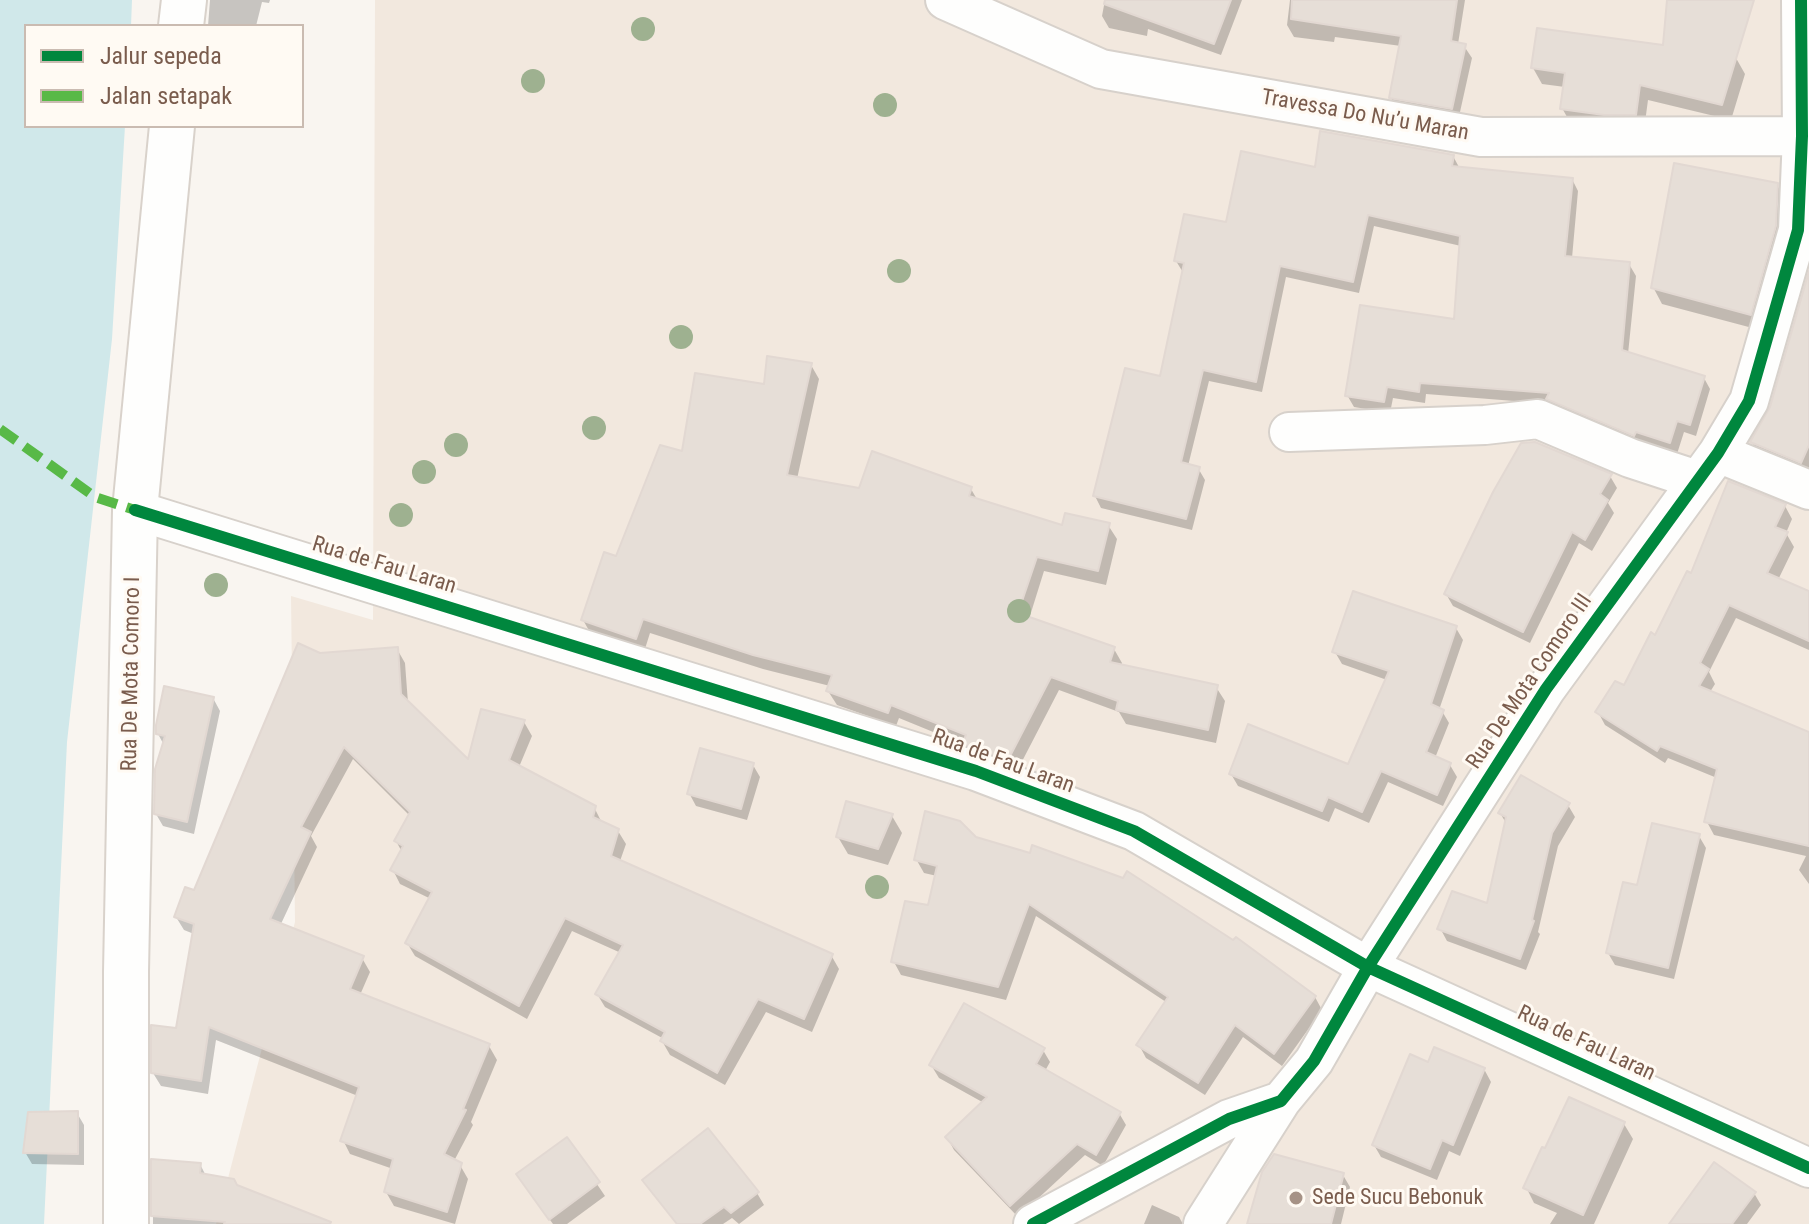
<!DOCTYPE html>
<meta charset="utf-8">
<style>
body{margin:0}
#map{position:relative;width:1809px;height:1224px;overflow:hidden;background:#f9f5f0;font-family:"Roboto Condensed",sans-serif}
canvas{display:block}
.legend{position:absolute;left:24px;top:24px;width:280px;height:104px;box-sizing:border-box;background:#fffaf3;border:2px solid #cabbb1;margin:0;padding:10px 14px;list-style:none;font-size:24px;color:#7a5c4d}
.legend li{display:flex;align-items:center;gap:16px;height:40px}
.legend b{width:40px;border:2px solid #cabbb1}
</style>
<div id="map">
<canvas width="1809" height="1224"></canvas>
<ul class="legend">
<li><b style="height:10px;background:#00873e"></b>Jalur sepeda</li>
<li><b style="height:10px;background:#58b947"></b>Jalan setapak</li>
</ul>
</div>
<script>
const context = document.querySelector('canvas').getContext('2d');
context.lineJoin = 'round';
function paint(path, color) { context.fillStyle = color; context.fill(path, 'evenodd'); }
function strokePath(path, color, width, dash) { context.strokeStyle = color; context.lineWidth = width; context.lineCap = dash ? 'butt' : 'round'; context.setLineDash(dash || []); context.stroke(path); }
function write(font, color, halo, rows, align = 'center') {
  context.font = font + ' "Roboto Condensed",sans-serif'; context.lineWidth = 6; context.setLineDash([]); context.textBaseline = 'middle'; context.strokeStyle = halo; context.fillStyle = color; for (const [text, x, y, turn = 0] of rows) {
    context.save(); context.translate(x, y); context.rotate((+turn || 0) * Math.PI / 180); context.textAlign = isNaN(turn) ? turn : align; if (halo) context.strokeText(text, 0, 0); context.fillText(text, 0, 0); context.restore();
  }
}
paint(new Path2D(`
 M375,0H1809V1224H216L295,922L291,596L373,620Z`), '#f2e8de');
paint(new Path2D(`
 M0,0H132L131,26H26V126H125L112,339L67,742L44,1224H0Z`), '#d0e8ea');
paint(new Path2D(`
 M210,0H270L269,3L262,2L256,26H208Z
 M1105,0H1242L1221,55L1148,29L1147,36L1109,28L1102,16Z
 M1290,0H1465L1458,44L1464,46L1472,58L1458,121L1398,110L1391,98L1401,46L1335,37L1334,42L1294,37L1287,25Z
 M1736,58L1745,74L1731,120L1648,100L1644,130L1571,124L1562,108L1565,87L1542,84L1533,68Z
 M1453,156L1460,169L1572,179L1578,191L1572,258L1629,264L1636,276L1628,354L1704,378L1710,389L1696,436L1684,432L1677,454L1642,443L1552,404L1426,394L1425,403L1393,398L1390,413L1354,407L1347,395L1456,321L1461,246L1374,226L1359,293L1286,277L1262,392L1209,381L1188,466L1198,468L1205,480L1192,530L1101,508L1095,496L1161,378L1184,274L1176,261L1227,225L1317,169Z
 M1777,185L1786,201L1760,330L1662,304L1653,287Z
 M1809,279V471L1759,454L1752,442L1772,408Z
 M811,365L819,379L797,479L860,490L971,489L978,501L1063,528L1108,525L1117,539L1106,585L1044,571L1029,619L1114,649L1122,663L1121,667L1216,687L1225,701L1216,743L1126,724L1119,712L1059,690L1016,773L972,758L965,745L899,718L896,726L837,705L828,691L830,686L763,669L650,633L644,652L591,634L583,620L617,559L684,453L766,387Z
 M1610,476L1617,488L1608,503L1614,513L1592,551L1579,543L1530,643L1453,606L1446,594Z
 M1785,506L1792,519L1786,533L1794,547L1778,580L1809,594V650L1736,618L1709,672L1715,684L1710,692L1809,734V884L1799,870L1806,856L1714,835L1707,822L1717,778L1668,758L1665,763L1605,725L1598,712L1625,688L1692,575Z
 M1456,628L1463,640L1439,710L1442,711L1449,723L1435,758L1450,765L1457,777L1443,806L1388,782L1369,823L1335,808L1329,822L1238,786L1231,774L1349,767L1387,680L1342,664L1335,652Z
 M397,649L405,663L408,703L469,763L524,722L532,736L519,767L594,807L602,823L618,831L626,844L620,861L831,955L839,969L812,1032L766,1012L725,1085L670,1055L662,1041L664,1039L605,1007L597,994L621,953L572,931L527,1019L415,956L407,943L431,899L400,884L393,870L402,852L396,841L410,816L353,759L311,836L317,847L280,926L362,958L370,972L360,995L489,1046L497,1060L471,1122L473,1125L454,1161L460,1165L468,1179L455,1224L394,1206L386,1192L393,1169L350,1154L343,1140L358,1096L216,1040L208,1094L161,1086L153,1073L178,1031L194,934L184,930L176,917L195,892L319,655Z
 M213,698L220,711L194,834L163,826L156,814L164,745L158,734Z
 M753,765L760,777L747,820L696,806L689,793Z
 M1568,805L1575,817L1558,846L1538,932L1540,934L1526,970L1447,941L1440,928L1489,906L1506,823L1500,813Z
 M892,816L902,833L888,865L848,854L838,837Z
 M1699,836L1706,848L1674,979L1615,965L1608,953Z
 M975,839L1315,997L1322,1010L1282,1066L1243,1037L1205,1095L1146,1058L1139,1045L1166,1002L1036,916L1006,1000L901,975L894,962L930,907L937,876L924,873L916,859Z
 M1043,1050L1050,1062L1045,1071L1119,1113L1126,1125L1103,1166L1085,1155L1018,1217L954,1150L947,1137L984,1103L939,1078L931,1065Z
 M1430,1064L1484,1069L1491,1082L1460,1156L1449,1151L1437,1180L1381,1157L1374,1145Z
 M77,1113L84,1125V1165L32,1164L25,1152Z
 M1624,1124L1633,1139L1594,1224H1550L1557,1213L1534,1203L1526,1187Z
 M567,1140L605,1196L567,1224H553L526,1187Z
 M153,1161L200,1164L206,1176L237,1187L297,1224H153Z
 M1343,1175L1350,1187L1341,1224H1250Z
 M652,1192L757,1193L764,1205L739,1224L732,1218L723,1224H677Z
 M1754,1193L1761,1205L1747,1224H1671Z
 M1152,1205L1179,1217L1183,1224H1144Z`), '#0003');
const building = new Path2D(`
 M1105,0H1231L1214,44L1104,4Z
 M1292,0H1457L1451,41L1466,44L1452,109L1389,98L1401,36L1291,19Z
 M1667,0H1754L1722,105L1640,85L1636,115H1604L1560,109L1565,73L1531,68L1537,28L1663,45Z
 M1320,131L1454,155L1452,166L1573,178L1565,256L1630,262L1622,350L1705,376L1690,425L1677,421L1670,443L1636,432L1634,436L1546,399L1549,393L1420,383L1419,392L1387,387L1384,402L1345,396L1360,305L1454,319L1460,236L1368,215L1353,282L1280,266L1256,382L1203,370L1181,462L1200,467L1186,519L1093,496L1125,368L1160,376L1184,263L1174,261L1184,214L1226,222L1241,151L1315,167Z
 M1674,163L1778,183L1776,226L1751,315L1651,288Z
 M1809,271V445L1801,463L1750,442L1770,407Z
 M767,356L812,363L787,475L859,488L872,451L972,487L969,496L1062,525L1065,513L1110,523L1098,571L1037,557L1018,613L1115,647L1110,662L1218,685L1208,730L1116,710L1118,701L1051,677L1008,760L962,744L966,735L891,705L888,713L826,691L832,675L753,655L643,619L636,639L581,620L604,552L616,556L660,445L682,451L695,373L764,384Z
 M1535,442L1612,474L1600,494L1608,500L1585,540L1572,532L1523,632L1444,594L1493,492L1521,443Z
 M1728,481L1786,504L1775,527L1788,532L1767,573L1809,591V641L1729,605L1700,663L1709,669L1699,686L1809,732V846L1704,822L1717,769L1660,746L1657,751L1595,712L1615,681L1624,685L1651,632L1655,635L1687,571L1691,573Z
 M1353,591L1457,626L1431,704L1444,710L1426,752L1451,763L1437,795L1381,771L1362,812L1328,797L1322,811L1229,774L1248,724L1348,764L1389,671L1332,652Z
 M298,643L320,653L398,647L401,694L468,759L481,709L525,720L509,760L596,806L593,817L619,829L611,856L833,954L804,1019L758,999L717,1073L660,1041L665,1032L595,994L623,945L565,918L519,1006L405,943L432,892L390,870L403,846L394,841L410,812L344,747L301,827L311,832L270,919L364,956L350,989L490,1044L463,1109L466,1110L444,1154L462,1163L447,1212L384,1192L393,1159L340,1141L359,1087L209,1027L201,1081L151,1073V1025L176,1028L194,924L174,917L185,887L194,890Z
 M164,686L214,697L187,822L154,814L155,769L165,736L156,734V725Z
 M700,748L754,763L741,809L687,794Z
 M1521,775L1570,803L1552,833L1532,920L1534,921L1520,959L1437,929L1452,891L1487,903L1506,817L1498,813Z
 M846,801L893,814L878,849L836,837Z
 M925,811L960,821L976,837L1030,853L1032,845L1123,878L1127,871L1233,940L1236,937L1316,996L1274,1054L1235,1025L1198,1083L1136,1045L1168,997L1029,904L998,987L891,962L905,901L928,905L937,866L914,860Z
 M1652,823L1700,834L1668,968L1606,953L1623,882L1637,885Z
 M964,1003L1045,1048L1036,1064L1121,1112L1096,1155L1077,1144L1010,1206L945,1137L987,1097L929,1065Z
 M1434,1047L1485,1068L1453,1145L1442,1140L1430,1169L1372,1145L1410,1054L1428,1062Z
 M1569,1097L1625,1122L1583,1215L1523,1188L1542,1147L1545,1148Z
 M78,1111V1154L23,1153L28,1112Z
 M708,1128L759,1192L731,1213L724,1207L700,1224H677L642,1180Z
 M567,1137L600,1182L549,1220L516,1174Z
 M1274,1154L1344,1173L1331,1224H1247L1262,1172Z
 M151,1159L201,1163L200,1173L234,1179L237,1185L331,1222L330,1224H224L225,1222L151,1216Z
 M1714,1162L1756,1192L1732,1224H1669Z`);
paint(building, '#e6ded7');
strokePath(building, '#e2d8d2', 2);
const street = new Path2D(`
 M945,0L1101,69L1481,137L1802,136
 M1289,432L1485,425L1538,419L1630,458L1697,480
 M1718,453L1809,490
 M135,510L976,771L1134,831L1368,967L1809,1168
 M1033,1224L1229,1119L1281,1101L1314,1061L1368,967L1546,689L1718,453L1749,401L1798,230L1802,136L1801,0
 M1203,1224L1281,1101`);
const secondary = new Path2D(`
 M181,26L184,0
 M126,1224V972L135,510L172,126`);
strokePath(street, '#d7d1cb', 42);
strokePath(secondary, '#d9d2cb', 48);
strokePath(street, '#fefefd', 38);
strokePath(secondary, '#fefefd', 44);
strokePath(new Path2D(`
 M0,429L95,497L135,510`), '#58b947', 10, [20, 10]);
strokePath(new Path2D(`
 M135,510L976,771L1134,831L1368,967L1809,1168
 M1033,1224L1229,1119L1281,1101L1314,1061L1368,967L1546,689L1718,453L1749,401L1798,230L1802,136L1801,0`), '#00873e', 12);
context.fillStyle = '#9eb190';
for (const [x, y] of [
 [643,29],
 [533,81],
 [885,105],
 [899,271],
 [681,337],
 [594,428],
 [456,445],
 [424,472],
 [401,515],
 [216,585],
 [1019,611],
 [877,887]
]) { context.beginPath(); context.arc(x, y, 12, 0, 2 * Math.PI); context.fill(); }
for (const [x, y, r, color] of [
 [1296,1198,8,"#a69286"]
]) { const dot = new Path2D(); dot.arc(x, y, r, 0, 2 * Math.PI); context.fillStyle = color; context.fill(dot); strokePath(dot, '#fffaf3', 3); }
write('22px', '#7a5c4d', '#fffaf3', [
 ["Travessa Do Nu’u Maran",1365,116,10],
 ["Rua de Fau Laran",384,566,17],
 ["Rua De Mota Comoro I",132,674,-89],
 ["Rua De Mota Comoro III",1530,682,-56],
 ["Rua de Fau Laran",1003,762,20],
 ["Rua de Fau Laran",1586,1044,25]
]);
write('22px', '#7a5c4d', '#fffaf3', [
 ["Sede Sucu Bebonuk",1312,1198]
], 'left');
</script>
